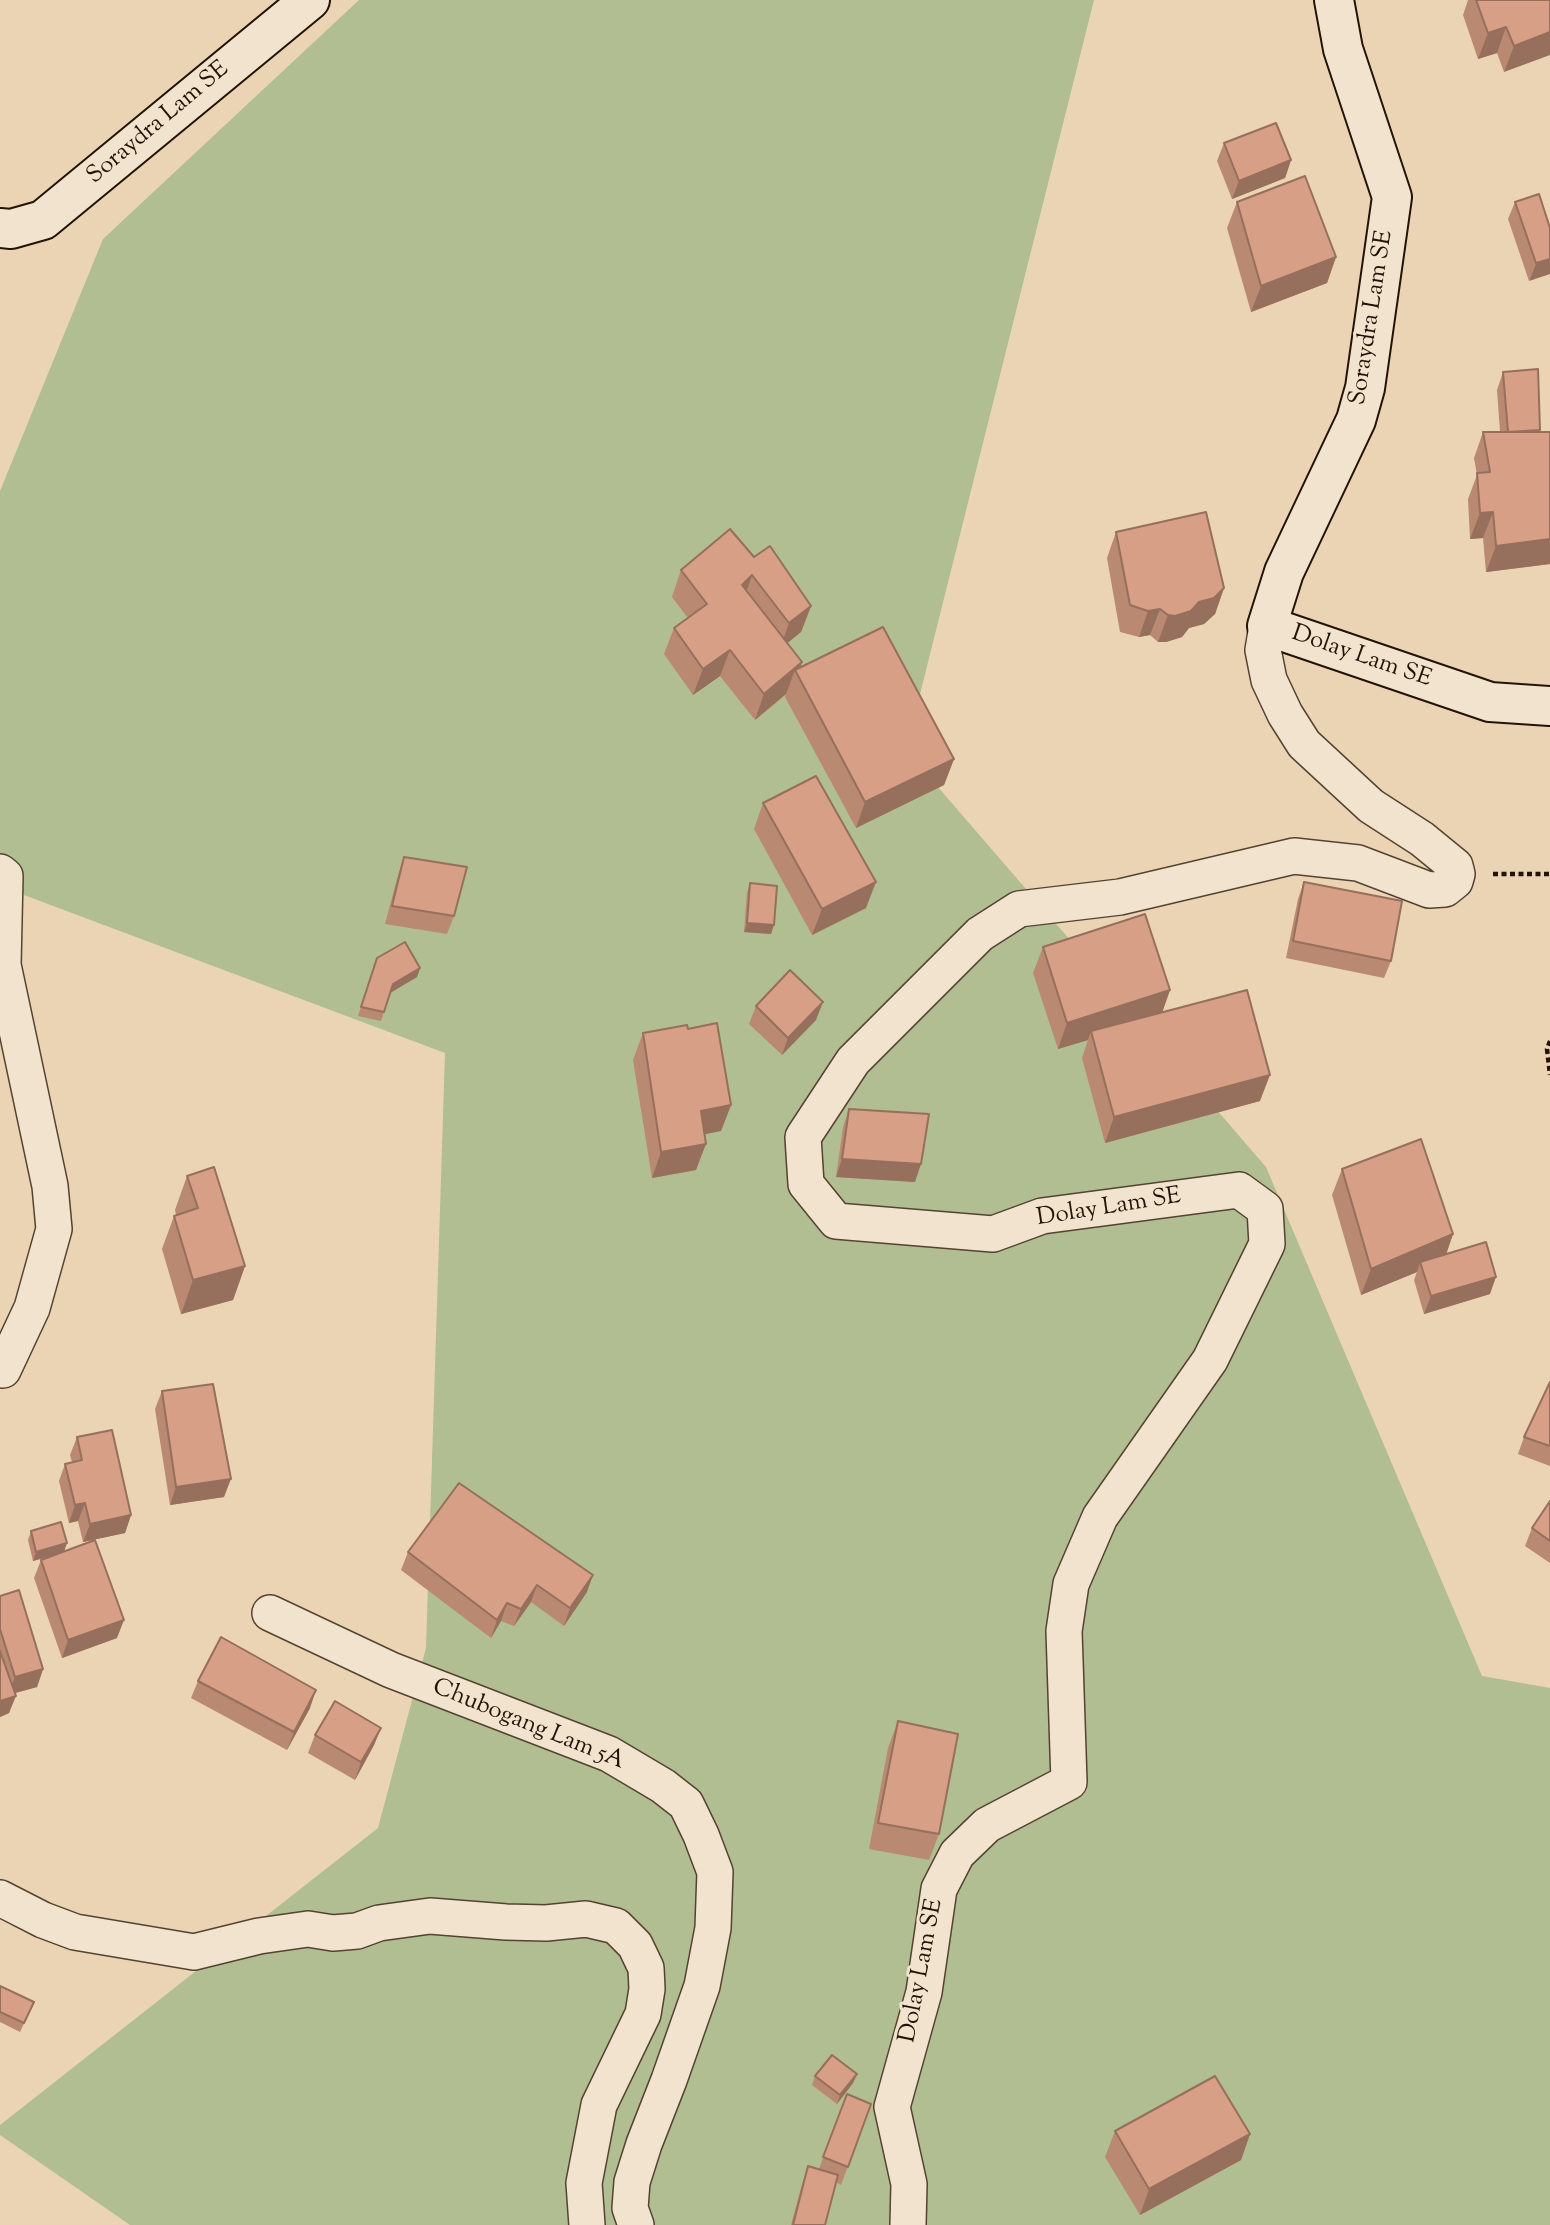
<!DOCTYPE html>
<style>
body{margin:0}
canvas{display:block;background:#ebd4b3}
</style>
<canvas width="1550" height="2225"></canvas>
<script>
const context = document.querySelector('canvas').getContext('2d');
context.lineJoin = 'round';
function paint(path, color) { context.fillStyle = color; context.fill(path, 'evenodd'); }
function strokePath(path, color, width, dash) { context.strokeStyle = color; context.lineWidth = width; context.lineCap = dash ? 'butt' : 'round'; context.setLineDash(dash || []); context.stroke(path); }
function write(font, color, halo, rows, align = 'center') {
  context.font = font + ' "Sorts Mill Goudy",serif'; context.lineWidth = 6; context.setLineDash([]); context.textBaseline = 'middle'; context.strokeStyle = halo; context.fillStyle = color; for (const [text, x, y, turn = 0] of rows) {
    context.save(); context.translate(x, y); context.rotate((+turn || 0) * Math.PI / 180); context.textAlign = isNaN(turn) ? turn : align; if (halo) context.strokeText(text, 0, 0); context.fillText(text, 0, 0); context.restore();
  }
}
paint(new Path2D(`
 M359,0H1094L906,750L1266,1167L1482,1676L1550,1688V2225H130L0,2135V2125L378,1828L426,1648L445,1053L0,886V491L103,239Z`), '#b1be91');
const street = new Path2D(`
 M0,872L5,876L3,965L50,1186L54,1229L32,1308L3,1370
 M270,1613L391,1670L609,1754L663,1786L686,1804L701,1835L715,1872L713,1928L702,1986L669,2080L644,2144L632,2182L630,2208L636,2225
 M0,1898L43,1920L75,1932L194,1952L259,1936L308,1929L333,1933L357,1931L379,1923L430,1916L506,1922L546,1923L586,1919L616,1926L635,1945L646,1968L647,1989L643,2014L599,2105L584,2183L587,2225
 M908,2225L909,2184L892,2107L924,1992L939,1889L957,1854L987,1825L1069,1782L1064,1631L1071,1584L1100,1517L1210,1360L1267,1244L1265,1209L1239,1190L1042,1216L993,1234L836,1221L806,1184L803,1137L853,1061L980,934L1019,909L1120,897L1294,856L1358,863L1429,890L1445,889L1455,881L1457,874L1455,866L1422,839L1371,806L1304,744L1285,714L1269,680L1263,650L1267,626`);
const secondary = new Path2D(`
 M1334,0L1343,49L1392,197L1365,388L1356,420L1284,572L1267,626L1490,702L1550,706
 M0,228L11,229L43,220L310,0`);
strokePath(street, '#544331', 38);
strokePath(secondary, '#221306', 42);
strokePath(new Path2D(`
 M1493,874H1550
 M1550,1041L1547,1049L1550,1075`), '#221306', 4.5, [5, 3.5]);
strokePath(street, '#f2e3ce', 35);
strokePath(secondary, '#f2e3ce', 38);
paint(new Path2D(`
 M1468,0H1550L1504,72L1497,53L1478,59L1463,15Z
 M1224,143L1291,160L1285,178L1232,199L1217,161Z
 M1237,202L1336,257L1327,283L1251,312L1227,228Z
 M1515,202L1550,228L1529,281L1508,219Z
 M1503,372L1540,430V432H1550V564L1486,572L1483,538L1470,539L1468,499L1477,475L1474,458L1483,432H1500L1497,390Z
 M1116,532L1224,588L1215,614L1204,624L1189,628L1182,637L1166,642H1158L1150,635L1139,637L1120,632L1107,558Z
 M754,557L811,606L801,632L787,643L800,668L954,759L944,785L856,828L785,697L786,694L755,720L720,676L693,695L664,654L674,628L688,618L672,597L681,570Z
 M763,803L866,908L812,935L754,829Z
 M404,857L454,916L447,934L385,924L398,875Z
 M1304,882L1391,961L1384,978L1286,958L1298,899Z
 M750,883L771,934L744,932L747,892Z
 M1043,947L1170,990L1162,1012L1260,1101L1105,1143L1082,1058L1088,1040L1058,1049L1033,973Z
 M377,958L420,968L417,977L390,993L381,1021L358,1016Z
 M756,1006L816,1020L782,1055L749,1024Z
 M688,1029L731,1105L721,1131L704,1134L696,1170L652,1178L633,1060L643,1033Z
 M849,1109L915,1182L836,1177L843,1127Z
 M1342,1169L1453,1234L1446,1255L1490,1294L1424,1314L1414,1280L1417,1272L1361,1295L1332,1195Z
 M187,1176L245,1266L233,1300L181,1314L162,1249L174,1216L176,1215L175,1210Z
 M1550,1382V1466L1518,1454L1524,1437Z
 M162,1391L224,1497L170,1505L155,1409Z
 M77,1437L131,1515L125,1533L83,1542L78,1521L69,1523L59,1481L65,1464L72,1462L70,1455Z
 M1550,1501V1563L1525,1546L1532,1528Z
 M31,1531L64,1551L117,1638L62,1658L34,1578L41,1560L51,1556L33,1561L28,1540Z
 M408,1552L587,1592L564,1626L531,1602L514,1626L501,1621L491,1638L401,1570Z
 M0,1596L43,1669L37,1687L15,1693L9,1713L0,1717Z
 M198,1681L310,1708L287,1750L191,1698Z
 M898,1721L939,1834L929,1860L869,1849L888,1748Z
 M381,1728L374,1745L355,1780L308,1753L315,1735Z
 M0,1986L34,2002L20,2032L0,2022Z
 M857,2074L853,2083L837,2104L812,2085L815,2076Z
 M847,2094L871,2104L841,2185L836,2182L825,2225H791L802,2184L808,2166L819,2169Z
 M1115,2131L1250,2134L1241,2160L1140,2215L1105,2157Z`), '#b98972');
paint(new Path2D(`
 M1506,27L1497,53L1478,59L1488,33Z
 M1550,32V55L1504,72L1514,46Z
 M1291,160L1285,178L1232,199L1239,181Z
 M1336,257L1327,283L1251,312L1261,286Z
 M1550,259V274L1529,281L1536,263Z
 M1493,512L1483,538L1470,539L1480,513Z
 M1550,539V564L1486,572L1496,546Z
 M752,575L743,602L742,585Z
 M1224,588L1215,614L1204,624L1189,628L1182,637L1166,642H1158L1168,615L1199,602Z
 M811,606L801,632L780,649L789,623Z
 M1160,609L1150,635L1139,637L1148,611Z
 M730,650L720,676L693,695L703,669Z
 M802,662L798,676L795,670L786,694L755,720L764,694Z
 M954,759L944,785L856,828L865,802Z
 M876,882L866,908L812,935L822,909Z
 M747,923L774,925L771,934L744,932Z
 M420,968L417,977L390,993L393,984Z
 M1170,990L1161,1016L1091,1031L1088,1040L1058,1049L1067,1023Z
 M823,1002L816,1020L782,1055L788,1038Z
 M1270,1075L1260,1101L1105,1143L1114,1117Z
 M731,1105L721,1131L691,1137L701,1111Z
 M706,1144L696,1170L652,1178L661,1152Z
 M842,1159L921,1164L915,1182L836,1177Z
 M1453,1234L1444,1260L1420,1262L1417,1272L1361,1295L1371,1269Z
 M245,1266L233,1300L181,1314L193,1280Z
 M1496,1277L1490,1294L1424,1314L1431,1296Z
 M231,1479L224,1497L170,1505L176,1487Z
 M85,1503L78,1521L69,1523L75,1505Z
 M131,1515L125,1533L83,1542L90,1524Z
 M67,1543L64,1552L33,1561L36,1552Z
 M593,1575L587,1592L564,1626L570,1608Z
 M537,1585L531,1602L514,1626L521,1609Z
 M507,1603L501,1621L491,1638L497,1620Z
 M124,1620L117,1638L62,1658L68,1640Z
 M43,1669L37,1687L8,1695L15,1677Z
 M316,1690L310,1708L287,1750L294,1732Z
 M16,1696L9,1713L0,1717V1701Z
 M381,1728L374,1745L355,1780L361,1762Z
 M857,2074L853,2083L837,2104L840,2095Z
 M1250,2134L1241,2160L1140,2215L1149,2189Z`), '#966f5d');
const building = new Path2D(`
 M1476,0H1550V32L1514,46L1506,27L1488,33Z
 M1276,123L1291,160L1239,181L1224,143Z
 M1305,176L1336,257L1261,286L1237,202Z
 M1539,194L1550,228V259L1536,263L1515,202Z
 M1538,369L1540,430L1508,432L1503,372Z
 M1483,432H1550V539L1496,546L1493,512L1480,513L1477,473L1490,472Z
 M1206,512L1224,588L1214,598L1199,602L1191,611L1175,616L1168,615L1160,609L1148,611L1130,605L1116,532Z
 M730,529L754,557L770,546L811,606L789,623L752,575L742,585L802,662L764,694L730,650L703,669L674,628L707,604L681,570Z
 M883,627L954,759L865,802L795,670Z
 M816,776L876,882L822,909L763,803Z
 M404,857L467,867L454,916L392,906Z
 M1304,882L1402,901L1391,961L1293,941Z
 M750,883L777,886L774,925L747,923Z
 M1145,914L1170,990L1067,1023L1043,947Z
 M405,942L420,968L393,984L384,1012L361,1007L377,958Z
 M790,970L823,1002L788,1038L756,1006Z
 M1247,990L1270,1075L1114,1117L1091,1031Z
 M717,1023L731,1105L701,1111L706,1144L661,1152L643,1033L687,1025L688,1029Z
 M849,1109L929,1114L921,1164L842,1159Z
 M1421,1139L1453,1234L1371,1269L1342,1169Z
 M214,1167L245,1266L193,1280L174,1216L198,1208L187,1176Z
 M1486,1242L1496,1277L1431,1296L1420,1262Z
 M1550,1382V1446L1524,1437Z
 M213,1384L231,1479L176,1487L162,1391Z
 M112,1430L131,1515L90,1524L85,1503L75,1505L65,1464L82,1460L77,1437Z
 M459,1483L593,1575L570,1608L537,1585L521,1609L507,1603L497,1620L408,1552Z
 M1550,1501V1541L1532,1528Z
 M61,1522L67,1543L36,1552L31,1531Z
 M95,1540L124,1620L68,1640L41,1560Z
 M19,1590L43,1669L15,1677L0,1629V1596Z
 M221,1637L316,1690L294,1732L198,1681Z
 M0,1651L16,1696L0,1701Z
 M335,1701L381,1728L361,1762L315,1735Z
 M898,1721L958,1734L939,1834L878,1823Z
 M0,1986L34,2002L24,2023L0,2012Z
 M832,2055L857,2074L840,2095L815,2076Z
 M1215,2076L1250,2134L1149,2189L1115,2131Z
 M847,2094L871,2104L848,2167L823,2157Z
 M808,2166L838,2175L825,2225H793Z`);
paint(building, '#d79f85');
strokePath(building, '#966f5d', 2);
write('24px', '#221306', '#f2e3ce', [
 ["Soraydra Lam SE",159,124,-40],
 ["Soraydra Lam SE",1373,318,-81],
 ["Dolay Lam SE",1361,658,19],
 ["Dolay Lam SE",1109,1209,-9],
 ["Chubogang Lam 5A",528,1726,22],
 ["Dolay Lam SE",923,1971,-79]
]);
</script>
